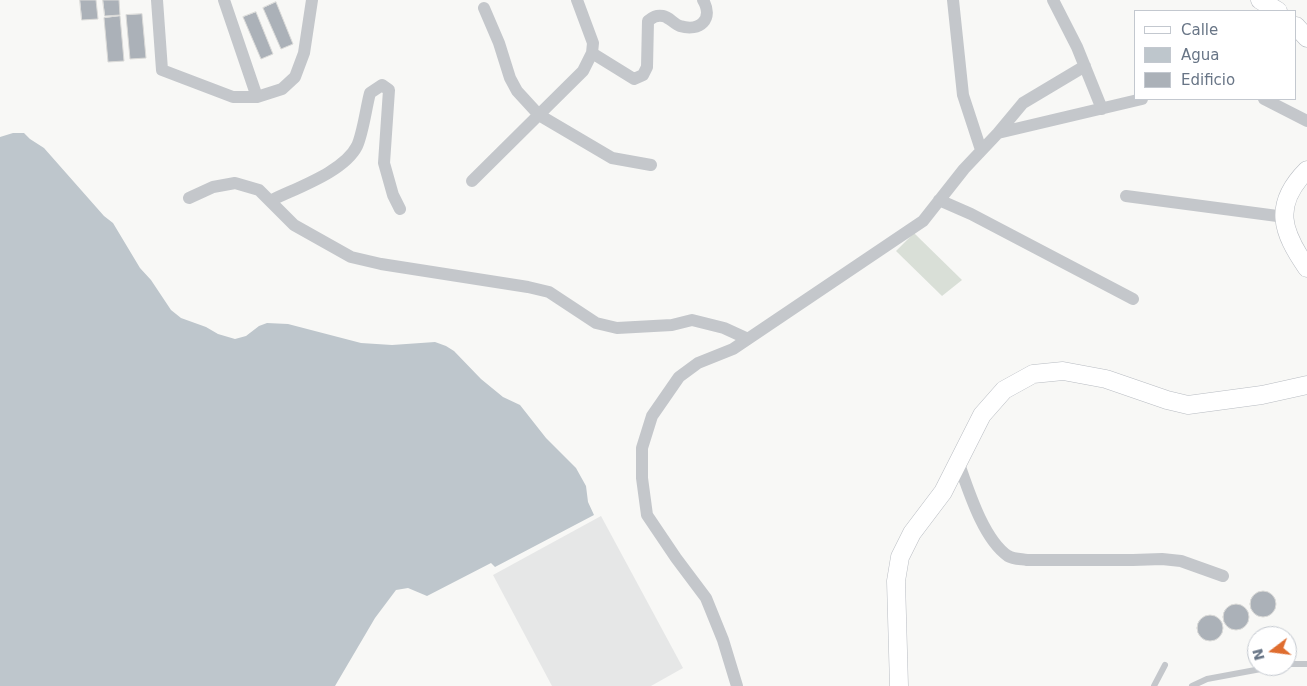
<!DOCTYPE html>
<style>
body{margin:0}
#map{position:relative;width:1307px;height:686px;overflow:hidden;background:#f8f8f6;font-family:"DejaVu Sans",sans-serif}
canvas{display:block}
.legend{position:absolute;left:1134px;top:10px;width:162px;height:90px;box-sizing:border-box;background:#fff;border:1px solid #c3c8cf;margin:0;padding:6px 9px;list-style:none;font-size:15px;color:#687586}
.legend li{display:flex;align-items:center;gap:10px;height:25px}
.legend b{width:25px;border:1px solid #c3c8cf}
.north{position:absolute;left:1247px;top:626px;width:50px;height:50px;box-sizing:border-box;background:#fff;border:1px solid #c3c8cf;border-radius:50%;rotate:255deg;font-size:14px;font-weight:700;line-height:20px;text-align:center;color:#687586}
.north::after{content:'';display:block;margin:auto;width:18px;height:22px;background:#df6d2f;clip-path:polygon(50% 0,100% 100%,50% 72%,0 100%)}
</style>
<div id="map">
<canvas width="1307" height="686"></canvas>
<ul class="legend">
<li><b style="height:6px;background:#fff"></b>Calle</li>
<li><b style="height:14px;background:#bec6cc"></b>Agua</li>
<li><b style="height:14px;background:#abb1b8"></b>Edificio</li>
</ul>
<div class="north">N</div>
</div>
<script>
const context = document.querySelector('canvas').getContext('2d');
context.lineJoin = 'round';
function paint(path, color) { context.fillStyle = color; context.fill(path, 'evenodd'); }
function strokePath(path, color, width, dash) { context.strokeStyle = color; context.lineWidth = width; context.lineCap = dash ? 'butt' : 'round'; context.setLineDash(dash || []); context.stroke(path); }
paint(new Path2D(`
 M601,516L683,668L651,686H552L493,575Z`), '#e6e7e7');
paint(new Path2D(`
 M914,233L962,280L942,296L896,251Z`), '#d9dfd7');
paint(new Path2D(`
 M13,133H24L30,139L44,148L104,216L113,223L140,268L151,280L171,310L181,318L206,327L218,334L235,339L246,336L259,326L267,323L288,324L361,343L392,345L435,342L446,346L454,351L481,379L503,397L520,405L546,438L576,468L586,486L588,502L594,515L495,567L491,563L427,596L408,588L396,590L375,618L335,686H0V137Z`), '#bec6cc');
const building = new Path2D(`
 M80,0H96L98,19L82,20Z
 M103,0H119L120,15L105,16Z
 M276,2L293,44L281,49L263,8Z
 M256,12L273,54L261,59L243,17Z
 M142,14L146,58L130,59L126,15Z
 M120,16L124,61L108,62L104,18Z
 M1250 604a13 13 0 1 1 26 0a13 13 0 1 1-26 0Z
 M1223 617a13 13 0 1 1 26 0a13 13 0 1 1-26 0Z
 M1197 628a13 13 0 1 1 26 0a13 13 0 1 1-26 0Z`);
paint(building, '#abb1b8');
strokePath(building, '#dadad8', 1);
const secondary = new Path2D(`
 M1260,0L1278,11
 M1296,26L1307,38
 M1307,170C1272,205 1282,232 1307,268
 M899,686L896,581L900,557L912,533L943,492L982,415L1004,390L1033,374L1063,371L1106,379L1167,400L1188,405L1262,395L1307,385`);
strokePath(secondary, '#b8bcc2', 19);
strokePath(new Path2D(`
 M1287,664H1307
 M1154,686L1165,665
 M1192,686L1207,679L1277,666`), '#c4c7cb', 6);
strokePath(new Path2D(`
 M157,0L162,70L233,97H257L282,89L295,77L304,53L312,0
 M224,0L257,97
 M953,0L963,95L981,150
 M1053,0L1077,47L1102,109
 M484,8L499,43L510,78L517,91L539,115L612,158L651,165
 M592,53L634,79L643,75L647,67L648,21C653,17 656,15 663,16C669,17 674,24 680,26C700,32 714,19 703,0
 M1264,99L1307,121
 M998,133L1142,99
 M472,181L583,71L592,53L593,43L577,0
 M1126,196L1285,217
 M189,198L213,187L235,183L259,190L294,225L351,257L381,264L528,287L549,292L596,323L617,328L672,325L692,320L724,328L748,339
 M939,200L971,214L1133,299
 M270,201C296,188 344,172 357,146C363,133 366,108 370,93L382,85L389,90L384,163L393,195L400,209
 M958,461C968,489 983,539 1008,556C1013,559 1021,559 1027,560H1133L1162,559L1181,561L1223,576
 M737,686L723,640L706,598L676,558L647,515L642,478V448L652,416L679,377L698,363L733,349L923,221L964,169L998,133L1023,103L1085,66`), '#c4c7cb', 12);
strokePath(secondary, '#fff', 18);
</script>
